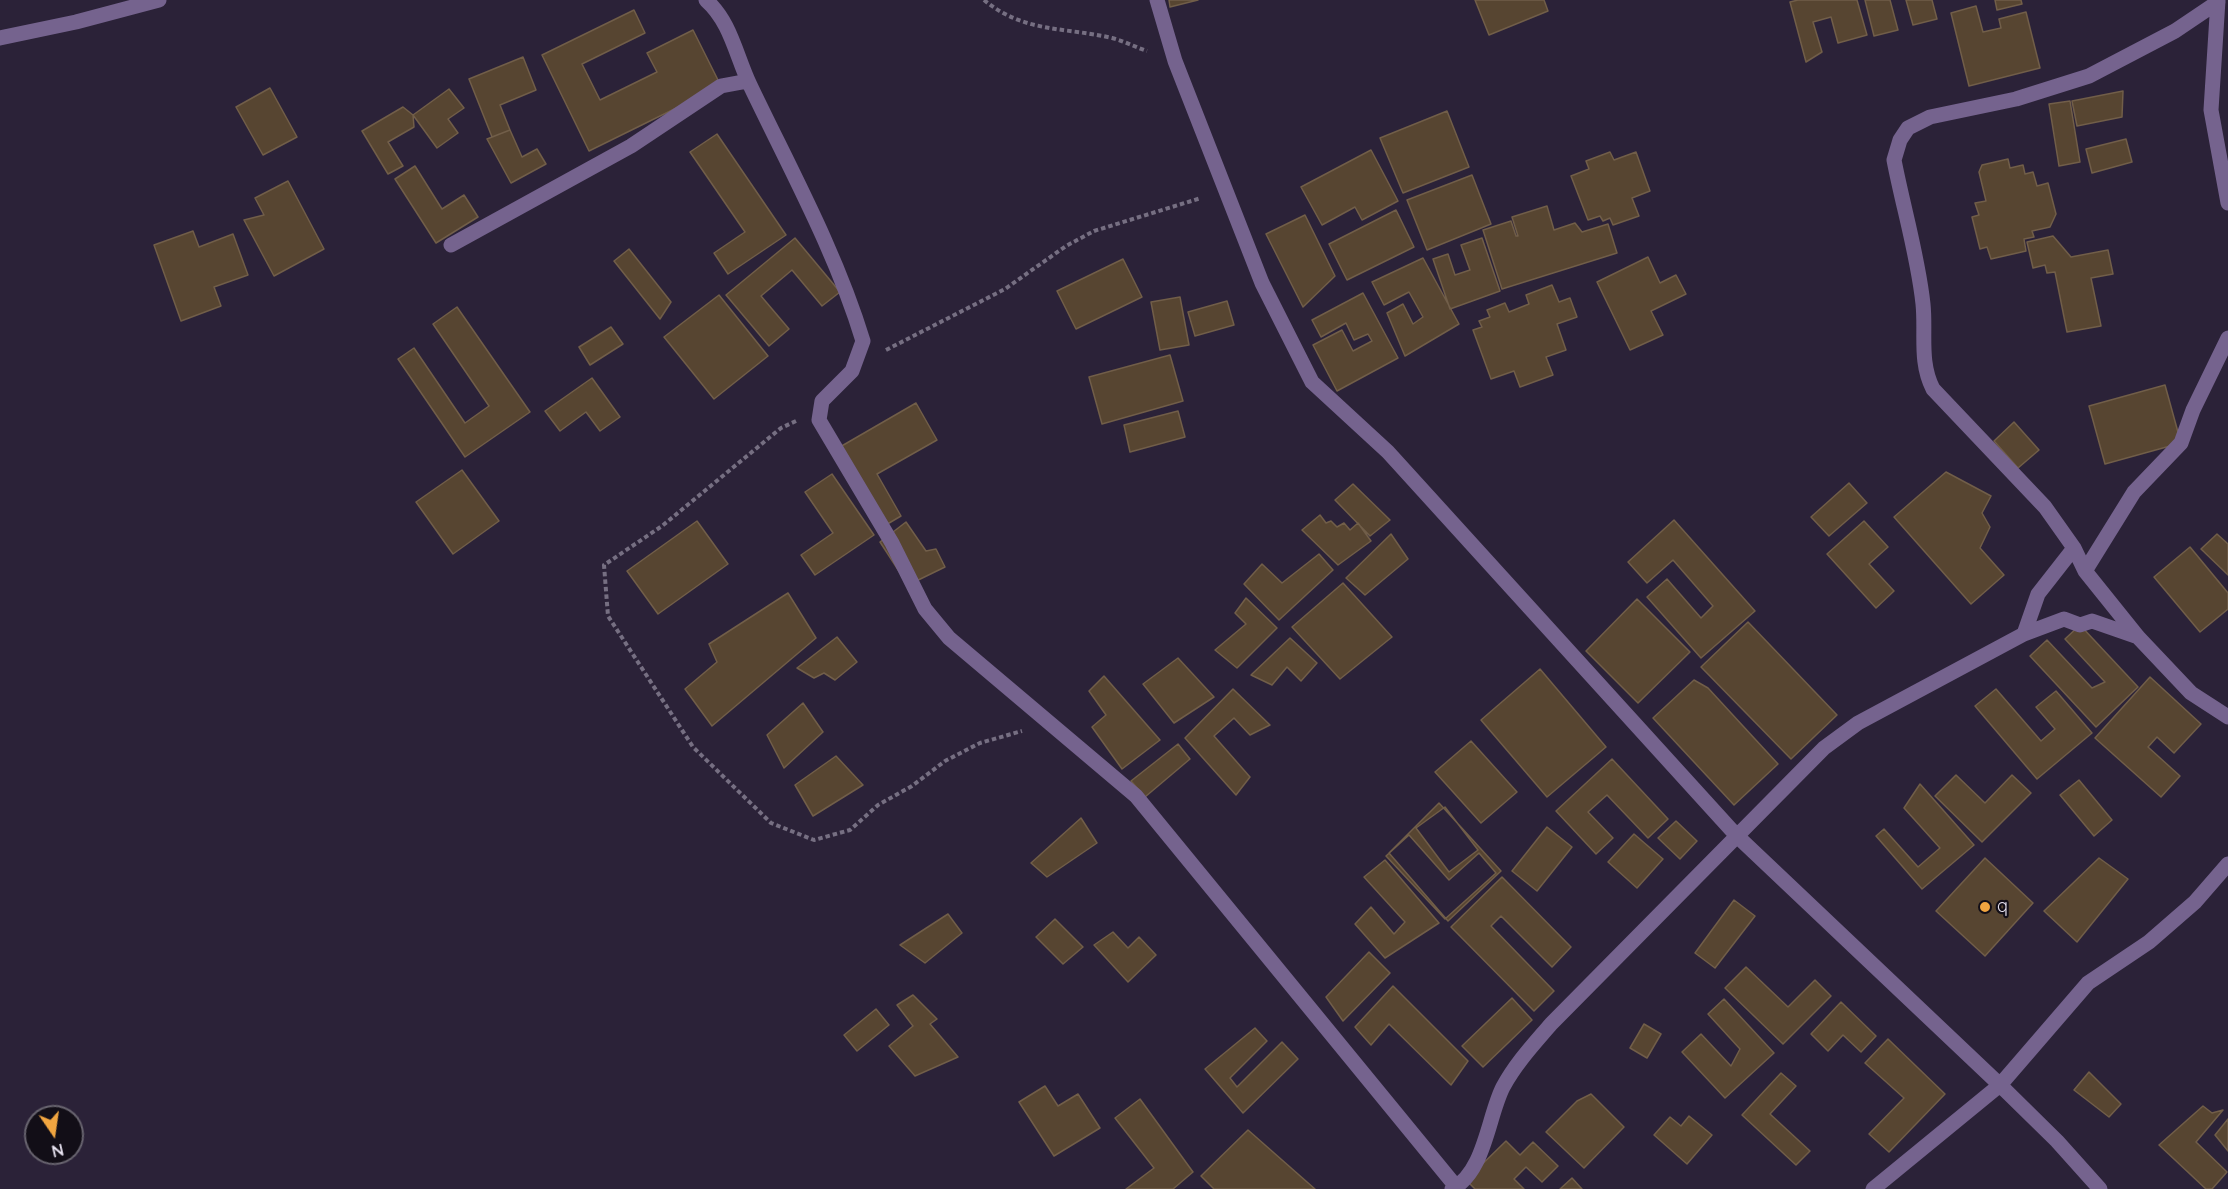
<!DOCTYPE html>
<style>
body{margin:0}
#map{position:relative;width:2228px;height:1189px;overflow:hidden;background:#2b2238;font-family:Quicksand,sans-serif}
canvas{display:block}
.north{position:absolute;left:24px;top:1105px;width:60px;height:60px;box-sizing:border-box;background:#120e17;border:2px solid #68646f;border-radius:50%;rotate:167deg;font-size:16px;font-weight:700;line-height:24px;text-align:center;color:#e9e4f2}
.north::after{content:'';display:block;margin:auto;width:21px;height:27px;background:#f1a540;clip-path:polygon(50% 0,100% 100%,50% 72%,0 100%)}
</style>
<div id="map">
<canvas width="2228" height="1189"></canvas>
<div class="north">N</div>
</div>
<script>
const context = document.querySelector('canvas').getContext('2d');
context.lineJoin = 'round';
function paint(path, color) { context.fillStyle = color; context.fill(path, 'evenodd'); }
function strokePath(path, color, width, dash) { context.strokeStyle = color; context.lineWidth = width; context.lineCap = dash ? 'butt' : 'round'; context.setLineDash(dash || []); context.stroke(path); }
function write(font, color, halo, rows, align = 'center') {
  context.font = font + ' Quicksand,sans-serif'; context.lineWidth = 4.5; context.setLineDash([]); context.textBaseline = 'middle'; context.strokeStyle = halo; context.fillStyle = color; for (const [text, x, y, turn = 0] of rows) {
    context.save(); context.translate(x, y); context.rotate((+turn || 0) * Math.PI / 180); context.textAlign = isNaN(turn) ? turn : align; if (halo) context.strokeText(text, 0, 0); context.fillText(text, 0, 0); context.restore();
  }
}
const building = new Path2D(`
 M1169,0H1198L1170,7Z
 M1475,0H1544L1548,11L1489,35Z
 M1798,0H1857L1867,35L1838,43L1831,17L1813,22L1822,52L1806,62L1790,2Z
 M1865,0H1890L1898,30L1874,36Z
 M1906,0H1932L1937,19L1913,25Z
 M1995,0H2021L2022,4L1997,10Z
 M1976,6L1983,32L2001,28L1999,19L2026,12L2040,68L1969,86L1951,13Z
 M634,10L645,33L582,64L600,100L657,72L647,53L693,30L721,86L589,151L542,55Z
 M523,57L536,90L500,105L510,130L492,137L469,79Z
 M270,88L297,137L263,155L236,107Z
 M449,89L464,108L448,119L458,133L437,148L413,115Z
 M2123,91L2122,117L2077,126L2072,101Z
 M2070,101L2080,162L2059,166L2049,104Z
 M403,107L413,115L414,127L388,142L403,166L388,174L362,131Z
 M1447,111L1469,167L1403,193L1380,138Z
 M510,130L522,157L537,149L546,164L511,183L487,139Z
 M717,134L786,235L728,274L714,253L745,232L690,152Z
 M2126,139L2132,162L2092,173L2086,149Z
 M1371,150L1398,201L1362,220L1355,207L1322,225L1301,187Z
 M1610,152L1614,160L1636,152L1650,191L1632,198L1639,216L1613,225L1610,218L1603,221L1600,216L1588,220L1571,176L1589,169L1586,161Z
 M2008,159L2010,168L2023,165L2025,174L2033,172L2037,186L2048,183L2056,214L2050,227L2032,231L2034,237L2024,239L2026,251L1991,259L1987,247L1980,249L1972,217L1979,215L1975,203L1986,201L1979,172L1982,165Z
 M415,166L442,209L464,195L478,217L436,243L395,179Z
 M1472,175L1491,224L1427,250L1407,200Z
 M288,181L324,249L274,276L244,220L264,215L255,198Z
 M1547,206L1554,230L1575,223L1582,232L1608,224L1617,253L1502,289L1483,230L1511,221L1516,236H1518L1512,217Z
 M1396,210L1414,247L1347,280L1329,244Z
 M1305,215L1335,276L1303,307L1266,234Z
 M193,231L199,247L233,234L248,275L214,287L221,306L181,321L154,245Z
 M2053,236L2071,257L2108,250L2113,274L2091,278L2101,326L2067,332L2055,272L2047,273L2045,265L2033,268L2027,242Z
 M795,238L840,292L822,306L792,270L761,296L789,329L769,346L726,295Z
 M1482,238L1500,291L1450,309L1433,259L1448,254L1455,275L1470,270L1461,245Z
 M629,249L671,302L660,319L614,261Z
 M1648,257L1660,283L1676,275L1686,294L1651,311L1663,335L1630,350L1597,282Z
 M1423,258L1459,324L1405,356L1387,313L1403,304L1413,324L1423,317L1409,292L1384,305L1372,282Z
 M1123,259L1142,297L1076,329L1057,291Z
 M1552,285L1559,302L1570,298L1577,317L1557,324L1566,350L1546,357L1553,375L1520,387L1514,371L1491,379L1473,330L1482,327L1479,321L1490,317L1487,310L1505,303L1509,312L1529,304L1526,295Z
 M1363,293L1398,358L1337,391L1313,345L1342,330L1353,351L1372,341L1368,334L1354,340L1346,323L1321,337L1312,320Z
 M719,295L768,356L714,399L664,337Z
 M1180,297L1189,345L1160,350L1151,302Z
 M1227,301L1234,325L1195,336L1188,312Z
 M457,307L530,412L465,457L398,359L414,348L465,423L489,406L433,324Z
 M611,327L623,344L590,365L579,347Z
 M1170,355L1183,401L1102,424L1089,377Z
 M592,378L620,417L600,431L586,412L560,431L545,411Z
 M2165,385L2181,443L2105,464L2089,406Z
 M916,403L937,440L877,474L901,516L879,529L833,451Z
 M1178,411L1185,437L1130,452L1124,425Z
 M2014,422L2039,450L2018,468L1994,441Z
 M462,470L499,521L453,554L416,502Z
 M1946,472L1991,496L1982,513L1990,527L1980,548L2004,575L1971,604L1894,517Z
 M832,474L874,535L815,575L801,555L833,533L805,492Z
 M1849,483L1867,503L1829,536L1811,517Z
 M1353,484L1390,520L1370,536L1335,500Z
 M1320,515L1326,523L1331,521L1337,527L1344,523L1350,530L1358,523L1371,541L1338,565L1302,530Z
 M1674,520L1755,611L1701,658L1647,597L1667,579L1701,618L1713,606L1673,560L1647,583L1628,562Z
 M697,521L728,564L658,614L627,571Z
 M1864,521L1888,547L1869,564L1894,591L1876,608L1827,554Z
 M906,522L926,551L936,549L945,567L908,585L880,542Z
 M1391,534L1408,559L1365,595L1346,578Z
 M2217,534L2228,544V575L2201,549Z
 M2190,547L2228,593V609L2200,632L2154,577Z
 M1319,554L1333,570L1279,620L1244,584L1262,564L1282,583Z
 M1343,583L1392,637L1340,679L1292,627Z
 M788,593L816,638L712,726L685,689L717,662L709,644Z
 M1246,598L1277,628L1237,668L1215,650L1246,624L1235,613Z
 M1637,599L1690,652L1638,703L1586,651Z
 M1748,622L1837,715L1791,759L1701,667Z
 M2080,625L2138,687L2096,727L2030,656L2047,640L2092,688L2105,682L2065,639Z
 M837,637L857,662L835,680L824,673L814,678L797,668Z
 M1290,638L1317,663L1301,681L1287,667L1272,685L1251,675Z
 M1178,658L1214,697L1174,723L1143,684Z
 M1540,669L1606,747L1547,797L1481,720Z
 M1104,676L1160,740L1122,769L1092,727L1106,715L1089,691Z
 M2150,677L2201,724L2174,753L2157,737L2148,747L2180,776L2161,797L2095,738Z
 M1694,680L1708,688L1778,764L1734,805L1653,718Z
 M1233,689L1270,725L1250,735L1234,718L1214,736L1250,777L1236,795L1185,738Z
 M1996,689L2041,741L2055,729L2036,707L2056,691L2092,733L2037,779L1975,706Z
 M803,703L823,732L784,768L767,735Z
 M1471,741L1517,792L1481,823L1435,772Z
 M1178,744L1190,759L1145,797L1131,781Z
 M836,756L863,785L813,816L795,785Z
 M1612,759L1668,819L1648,838L1607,795L1588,812L1613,838L1596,854L1556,811Z
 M1956,775L1985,803L2012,775L2031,793L1982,842L1935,796Z
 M2079,780L2112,820L2094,836L2060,795Z
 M1920,784L1974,845L1922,889L1876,836L1884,829L1918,867L1940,848L1904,808Z
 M1439,803L1501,871L1448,921L1389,853Z
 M1445,807L1478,850L1449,872L1416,828Z
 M1081,818L1097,843L1047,877L1031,863Z
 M1676,821L1697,841L1680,859L1658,838Z
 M1547,827L1572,847L1537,891L1512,871Z
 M1634,834L1663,859L1637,888L1608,862Z
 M1409,835L1449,880L1479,853L1496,873L1445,919L1386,856Z
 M1985,858L2033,903L1985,956L1936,911Z
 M2099,858L2128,879L2077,942L2044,911Z
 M1385,860L1439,923L1385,958L1355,924L1371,907L1394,934L1405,922L1364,877Z
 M1502,877L1571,947L1552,967L1501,916L1491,926L1554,991L1534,1011L1451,927Z
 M1734,900L1755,916L1715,968L1695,953Z
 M948,914L962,933L925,963L900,945Z
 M1055,919L1083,947L1063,964L1036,937Z
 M1113,932L1128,948L1139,937L1156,955L1128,982L1094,945Z
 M1369,952L1390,973L1343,1021L1326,997Z
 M1746,967L1788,1007L1815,980L1831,996L1783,1044L1725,988Z
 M1393,986L1468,1061L1451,1085L1389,1024L1371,1045L1355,1027Z
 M913,995L937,1019L930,1024L958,1057L915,1076L889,1046L913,1026L897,1005Z
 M1512,998L1532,1020L1483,1067L1462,1046Z
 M1724,999L1774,1053L1725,1098L1682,1052L1701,1034L1731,1066L1740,1049L1708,1014Z
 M1841,1002L1876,1036L1861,1052L1843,1035L1828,1051L1811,1034Z
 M876,1009L889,1025L857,1051L844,1035Z
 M1644,1024L1661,1034L1647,1058L1630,1048Z
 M1255,1028L1267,1041L1230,1078L1237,1087L1282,1042L1298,1059L1243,1113L1205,1069Z
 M1888,1039L1945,1094L1889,1152L1869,1134L1904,1098L1865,1063Z
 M2089,1072L2121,1104L2109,1117L2074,1090Z
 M1781,1073L1796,1086L1770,1114L1810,1151L1796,1165L1742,1115Z
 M1045,1086L1058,1106L1078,1094L1100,1128L1054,1156L1019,1102Z
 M1591,1094L1624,1127L1584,1168L1546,1132L1577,1101Z
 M1140,1099L1193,1172L1173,1189H1126L1154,1168L1115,1118Z
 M2203,1106L2212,1113L2223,1110L2196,1142L2227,1172L2212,1189H2206L2159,1145Z
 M1689,1116L1712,1135L1687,1164L1654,1135L1670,1117L1681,1126Z
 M2228,1119V1151L2215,1135Z
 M1248,1130L1315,1189H1214L1201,1176Z
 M1506,1141L1520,1155L1533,1142L1558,1166L1542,1182L1526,1167L1514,1179L1524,1189H1475L1466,1180Z
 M1572,1178L1582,1189H1560Z`);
paint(building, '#574531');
strokePath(building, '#715e49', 1.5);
strokePath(new Path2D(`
 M984,0C1024,33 1065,27 1112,38C1124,41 1135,47 1147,51
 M886,350L1005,289L1066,246L1094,231L1201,198
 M796,421L781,428L662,526L604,565L608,616L693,747L771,823L814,840L850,830L878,805L912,786L945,761L980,743L1022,731`), '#766f82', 4, [4.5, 3]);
strokePath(new Path2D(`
 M706,0C731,22 736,56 750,85C790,169 836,252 863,341L852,371L822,401L819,420L892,543L925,609L949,638L1136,796L1458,1189
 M1157,0L1175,61L1262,283L1312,382L1388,452L1736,835L2000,1085L2057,1141L2100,1189
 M2218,0L2211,110L2228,203
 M2218,2L2175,31L2089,76L2016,99L1930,117L1908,128L1900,140L1894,160C1903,207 1918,256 1923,304C1926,333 1919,362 1933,389L2045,507L2074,548L2085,571L2138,637L2191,693L2228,717
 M0,38L76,22L159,0
 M451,245L631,146L721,86L748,81
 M2085,571L2134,492L2181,443L2193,410L2228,338
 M2024,634L2038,594L2074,548
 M1452,1189C1485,1172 1488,1116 1503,1087C1516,1063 1534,1044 1551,1024L1824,748L1858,723L2024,634L2064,619L2080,625L2092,621L2138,637
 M1873,1189L2000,1085L2088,983L2149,942L2195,902L2228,864`), '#75638e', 15);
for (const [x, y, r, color] of [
 [1985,907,6,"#f1a540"]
]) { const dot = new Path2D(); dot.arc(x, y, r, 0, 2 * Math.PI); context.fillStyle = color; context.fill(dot); strokePath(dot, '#120e17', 2); }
write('18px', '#e9e4f2', '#120e17', [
 ["q",1997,907]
], 'left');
</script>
